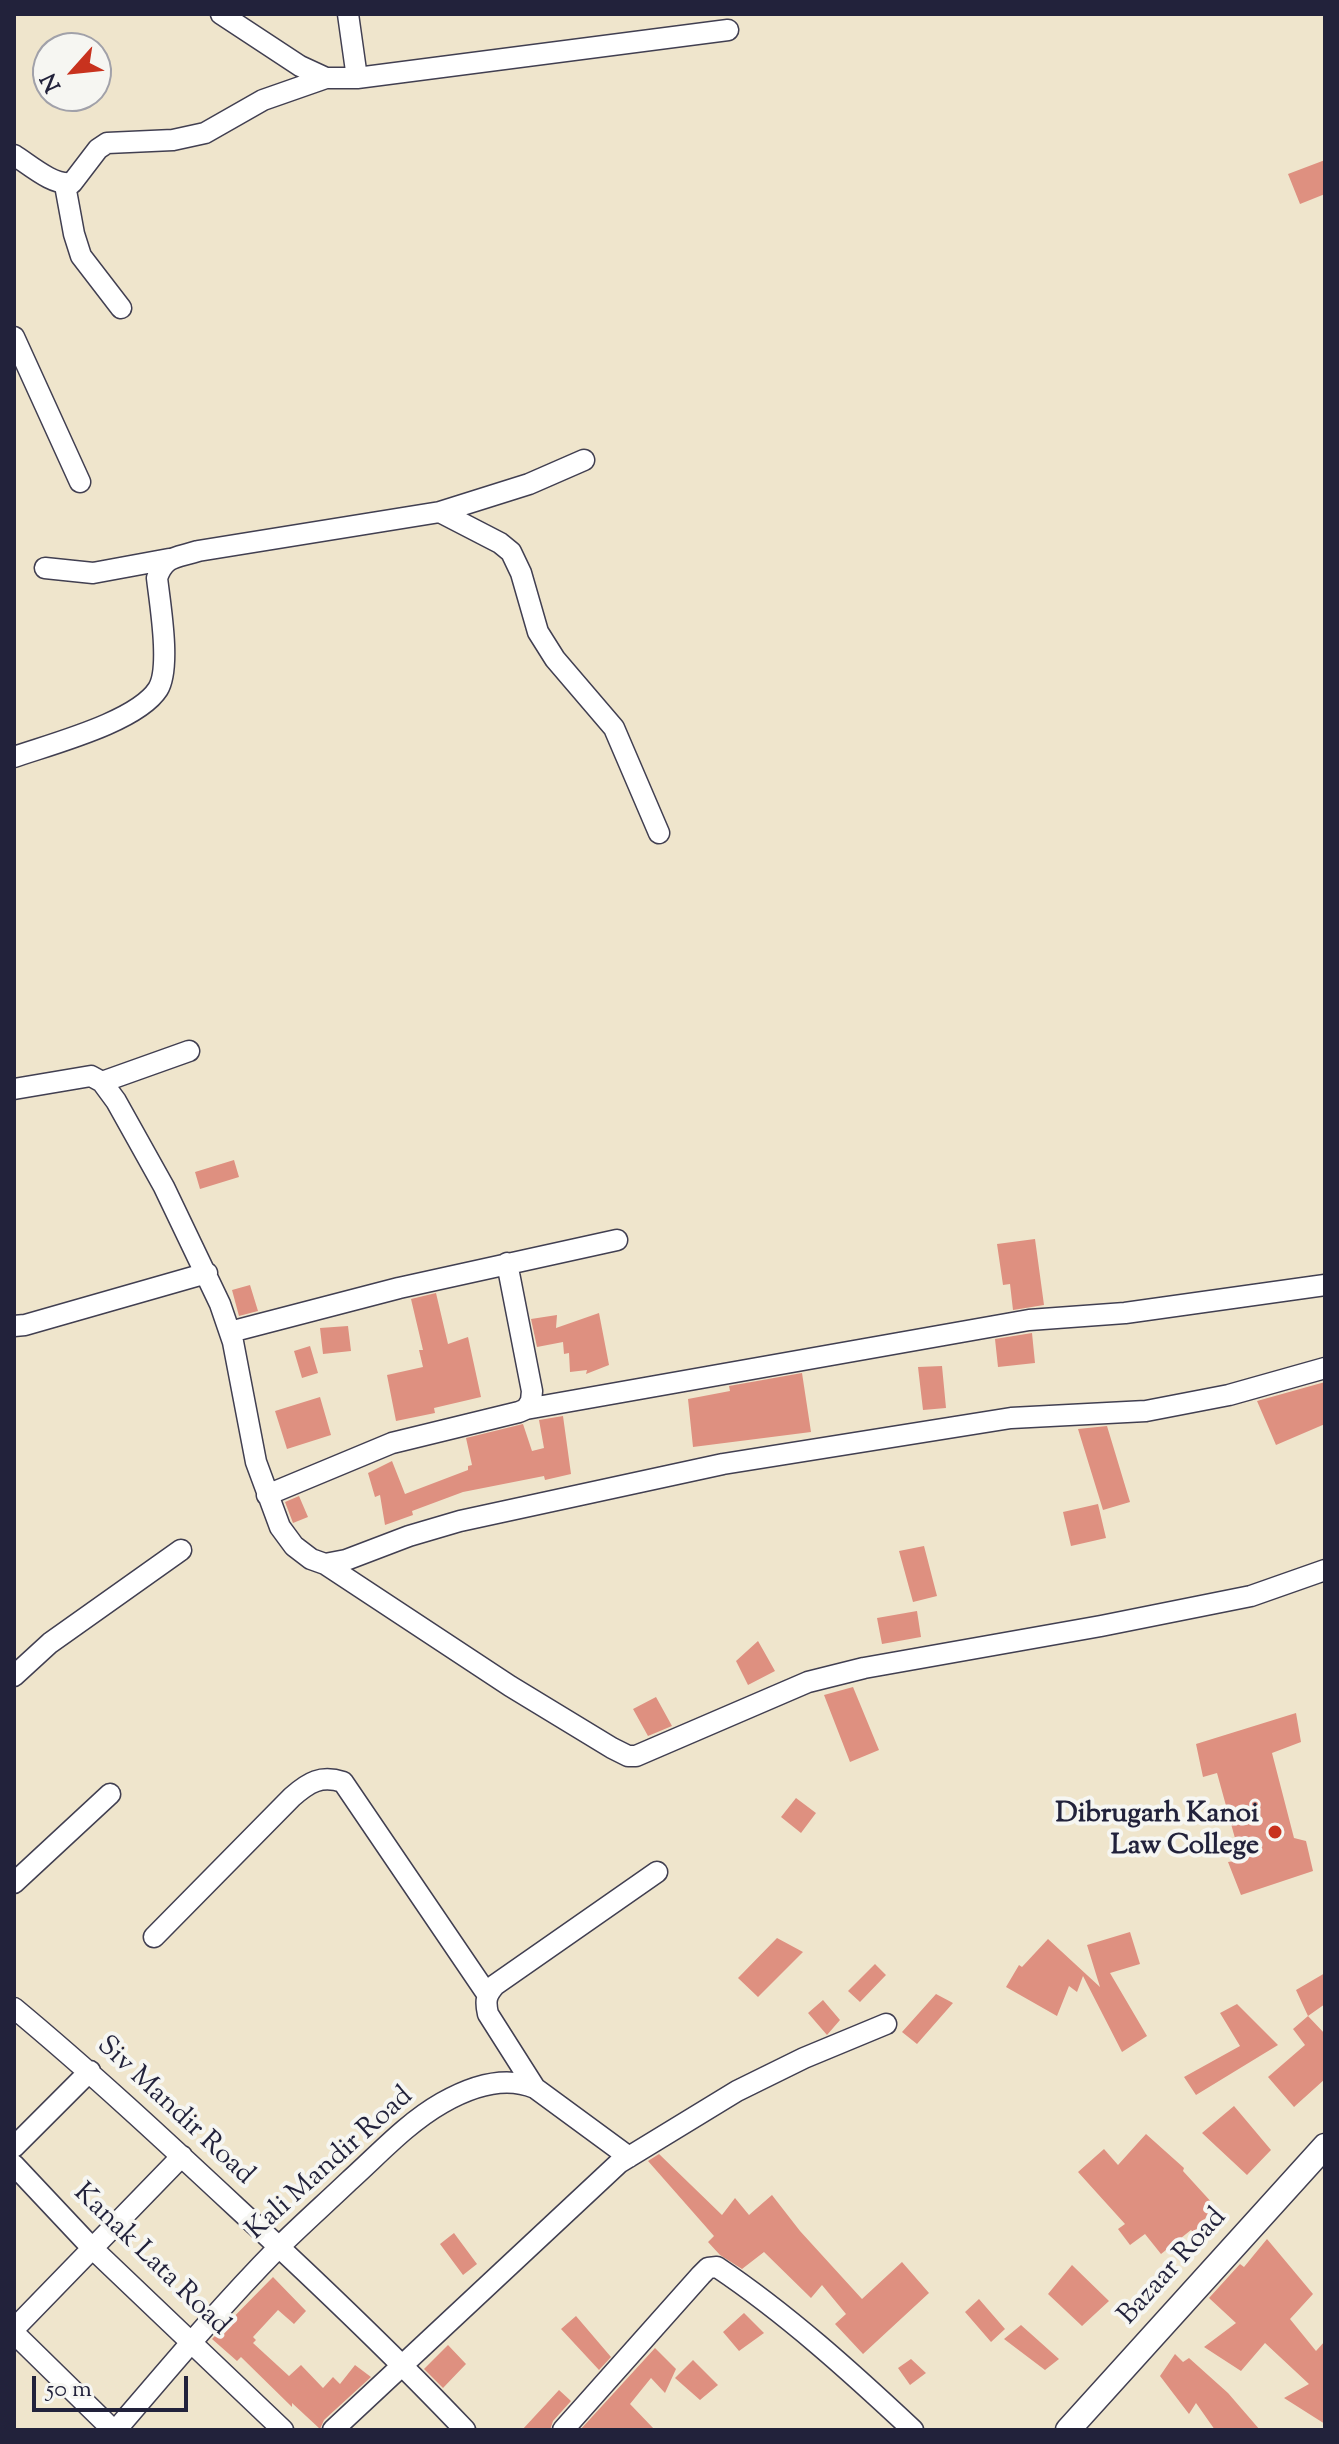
<!DOCTYPE html>
<style>
body{margin:0}
#map{position:relative;width:1339px;height:2444px;overflow:hidden;background:#efe5cc;font-family:"Sorts Mill Goudy",serif}
canvas{display:block}
.frame{position:absolute;inset:0;border:16px solid #22223b;pointer-events:none}
.north{position:absolute;left:32px;top:32px;width:80px;height:80px;box-sizing:border-box;background:#f6f6f2;border:2px solid #a1a1a9;border-radius:50%;rotate:243deg;font-size:22px;font-weight:700;line-height:32px;text-align:center;color:#22223b}
.north::after{content:'';display:block;margin:auto;width:28px;height:36px;background:#c8321e;clip-path:polygon(50% 0,100% 100%,50% 72%,0 100%)}
.scale{position:absolute;left:32px;top:2376px;width:156px;height:36px;box-sizing:border-box;border:4px solid #22223b;border-top:0;padding-left:10px;font-size:24px;line-height:28px;white-space:nowrap;color:#22223b;-webkit-text-stroke:6px #f6f6f2;paint-order:stroke}
</style>
<div id="map">
<canvas width="1339" height="2444"></canvas>
<div class="frame"></div>
<div class="north">N</div>
<div class="scale">50 m</div>
</div>
<script>
const context = document.querySelector('canvas').getContext('2d');
context.lineJoin = 'round';
function paint(path, color) { context.fillStyle = color; context.fill(path, 'evenodd'); }
function strokePath(path, color, width, dash) { context.strokeStyle = color; context.lineWidth = width; context.lineCap = dash ? 'butt' : 'round'; context.setLineDash(dash || []); context.stroke(path); }
function write(font, color, halo, rows, align = 'center') {
  context.font = font + ' "Sorts Mill Goudy",serif'; context.lineWidth = 8; context.setLineDash([]); context.textBaseline = 'middle'; context.strokeStyle = halo; context.fillStyle = color; for (const [text, x, y, turn = 0] of rows) {
    context.save(); context.translate(x, y); context.rotate((+turn || 0) * Math.PI / 180); context.textAlign = isNaN(turn) ? turn : align; if (halo) context.strokeText(text, 0, 0); context.fillText(text, 0, 0); context.restore();
  }
}
paint(new Path2D(`
 M1325,160V194L1300,204L1288,174Z
 M234,1160L239,1177L200,1189L195,1172Z
 M1035,1239L1044,1305L1013,1310L1010,1284L1003,1285L997,1244Z
 M250,1285L258,1311L239,1316L232,1290Z
 M436,1293L448,1344L468,1337L481,1397L434,1408L435,1413L396,1421L387,1375L423,1367L419,1350H423L411,1299Z
 M599,1313L609,1365L586,1374L587,1370L570,1372L569,1353L564,1354L563,1342L537,1347L531,1319L557,1315L556,1328Z
 M348,1326L351,1351L323,1354L320,1328Z
 M1032,1333L1035,1363L998,1367L995,1339Z
 M310,1346L318,1373L302,1378L294,1351Z
 M942,1366L946,1408L923,1410L918,1367Z
 M802,1373L811,1432L693,1447L688,1399L730,1391L729,1386Z
 M1325,1382V1424L1276,1445L1257,1401Z
 M320,1397L331,1435L287,1449L275,1411Z
 M563,1416L571,1474L545,1480L544,1476L463,1492L412,1511L413,1515L385,1525L380,1495L375,1497L368,1473L392,1461L405,1494L468,1470V1466L472,1465L466,1438L523,1424L532,1451L544,1448L539,1420Z
 M1107,1426L1130,1502L1103,1510L1078,1429Z
 M299,1496L308,1517L293,1523L285,1502Z
 M1098,1504L1106,1538L1071,1546L1063,1512Z
 M924,1546L937,1596L913,1602L899,1551Z
 M917,1611L921,1637L882,1644L877,1618Z
 M758,1641L775,1671L748,1685L736,1661Z
 M853,1687L879,1750L850,1762L824,1695Z
 M656,1697L672,1726L648,1736L633,1709Z
 M1296,1713L1301,1742L1272,1753L1294,1838L1306,1841L1313,1871L1241,1895L1228,1862L1241,1860L1217,1773L1203,1777L1196,1744Z
 M796,1798L816,1813L801,1833L781,1817Z
 M1130,1932L1140,1964L1110,1973L1147,2036L1122,2052L1083,1976L1077,1992L1069,1986L1057,2016L1006,1987L1019,1965L1022,1967L1048,1939L1100,1987L1087,1945Z
 M777,1938L803,1952L758,1997L738,1978Z
 M875,1964L886,1975L860,2002L848,1991Z
 M1325,1973V2004L1308,2016L1296,1990Z
 M936,1994L953,2003L917,2044L902,2032Z
 M823,2000L840,2020L827,2035L808,2013Z
 M1237,2004L1278,2045L1196,2095L1184,2077L1240,2046L1220,2013Z
 M1308,2016L1325,2034V2079L1294,2107L1268,2077L1305,2045L1293,2029Z
 M1234,2106L1271,2150L1247,2175L1202,2133Z
 M1146,2134L1184,2168L1183,2171L1214,2205L1195,2234L1191,2230L1161,2254L1145,2234L1130,2245L1118,2229L1125,2224L1078,2172L1104,2149L1118,2165Z
 M659,2154L722,2215L735,2198L749,2215L772,2195L800,2231L862,2299L902,2262L929,2293L863,2354L835,2324L846,2314L822,2285L811,2298L764,2252L742,2269L720,2255L708,2242L714,2236L648,2161Z
 M454,2233L477,2264L463,2275L440,2244Z
 M1267,2239L1313,2294L1290,2319L1316,2351L1325,2341V2424L1284,2398L1309,2384L1265,2343L1241,2371L1204,2347L1236,2323L1209,2298L1240,2264L1244,2267Z
 M1072,2265L1109,2301L1082,2326L1048,2294Z
 M273,2277L306,2311L294,2324L278,2310L253,2337L256,2340L253,2343L289,2376L301,2365L323,2388L333,2377L340,2384L355,2365L371,2377L324,2420L320,2429L292,2403V2407L241,2357L237,2361L212,2339Z
 M979,2299L1005,2329L991,2342L965,2312Z
 M744,2313L764,2333L739,2351L723,2332Z
 M576,2316L611,2357L599,2370L561,2329Z
 M1021,2325L1059,2359L1045,2370L1004,2339Z
 M448,2345L466,2364L443,2388L424,2369Z
 M655,2348L676,2369L665,2393L651,2378L630,2404L655,2430H580Z
 M1175,2354L1183,2362L1189,2358L1228,2393L1260,2430H1215L1196,2403L1189,2414L1160,2376Z
 M911,2359L926,2373L910,2385L898,2368Z
 M693,2360L718,2385L700,2400L675,2378Z
 M559,2390L571,2401L553,2421L550,2430H522Z`), '#de9080');
const minor = new Path2D(`
 M221,14L300,66L326,78H357L728,30
 M348,14L357,78
 M14,155C30,165 53,186 72,183L98,149L107,143L173,140L205,133L263,100L326,78
 M65,185L74,234L81,256L121,308
 M14,337L80,482
 M440,512L500,543L511,552L521,573L538,632L555,659L614,728L659,833
 M45,568L93,573L169,559
 M14,757C51,744 137,722 158,689C171,668 160,604 157,578C165,555 177,558 198,551L440,512L529,484L584,460
 M102,1082L189,1051
 M14,1089L91,1076L102,1082L116,1101L164,1187L220,1304L233,1342L256,1462L280,1527L294,1546L311,1559L325,1564L346,1560L409,1536L460,1521L723,1464L1011,1418L1146,1411L1229,1395L1325,1368
 M14,1326L25,1325L207,1273
 M230,1332L399,1288L617,1240
 M526,1409L1029,1320L1125,1313L1325,1285
 M267,1495L392,1443L519,1412L526,1409L531,1401L532,1391L507,1263
 M325,1564L510,1686L612,1748L628,1756H636L808,1682L864,1668L1101,1626L1251,1596L1325,1570
 M14,1676L50,1643L181,1550
 M14,1883L110,1794
 M154,1937L292,1797C309,1782 321,1775 343,1782L487,1994
 M14,2008C91,2072 164,2140 237,2208C315,2280 392,2353 465,2430
 M535,2088L488,2014C485,2001 486,1995 495,1985L657,1872
 M14,2147L90,2071
 M14,2165L92,2248L283,2430
 M14,2329L182,2156
 M14,2333L113,2430
 M116,2430C169,2368 221,2306 278,2248C301,2225 326,2203 349,2181C379,2154 407,2123 442,2103C470,2087 504,2075 535,2088L629,2157
 M333,2430L619,2163L737,2091L804,2058L886,2024
 M563,2430L701,2275L708,2268L717,2267C787,2314 851,2372 913,2430`);
const tertiary = new Path2D(`
 M1068,2430L1325,2146`);
strokePath(minor, '#413f51', 23);
strokePath(tertiary, '#413f51', 27);
strokePath(minor, '#fff', 20);
strokePath(tertiary, '#fff', 24);
for (const [x, y, r, color] of [
 [1275,1832,8,"#c8321e"]
]) { const dot = new Path2D(); dot.arc(x, y, r, 0, 2 * Math.PI); context.fillStyle = color; context.fill(dot); strokePath(dot, '#f6f6f2', 3); }
write('bold 28px', '#22223b', '#f6f6f2', [
 ["Dibrugarh Kanoi",1259,1816],
 ["Law College",1259,1848]
], 'right');
write('28px', '#22223b', '#f6f6f2', [
 ["Siv Mandir Road",174,2112,43],
 ["Kali Mandir Road",331,2165,-42],
 ["Kanak Lata Road",150,2261,44],
 ["Bazaar Road",1174,2268,-48]
]);
</script>
